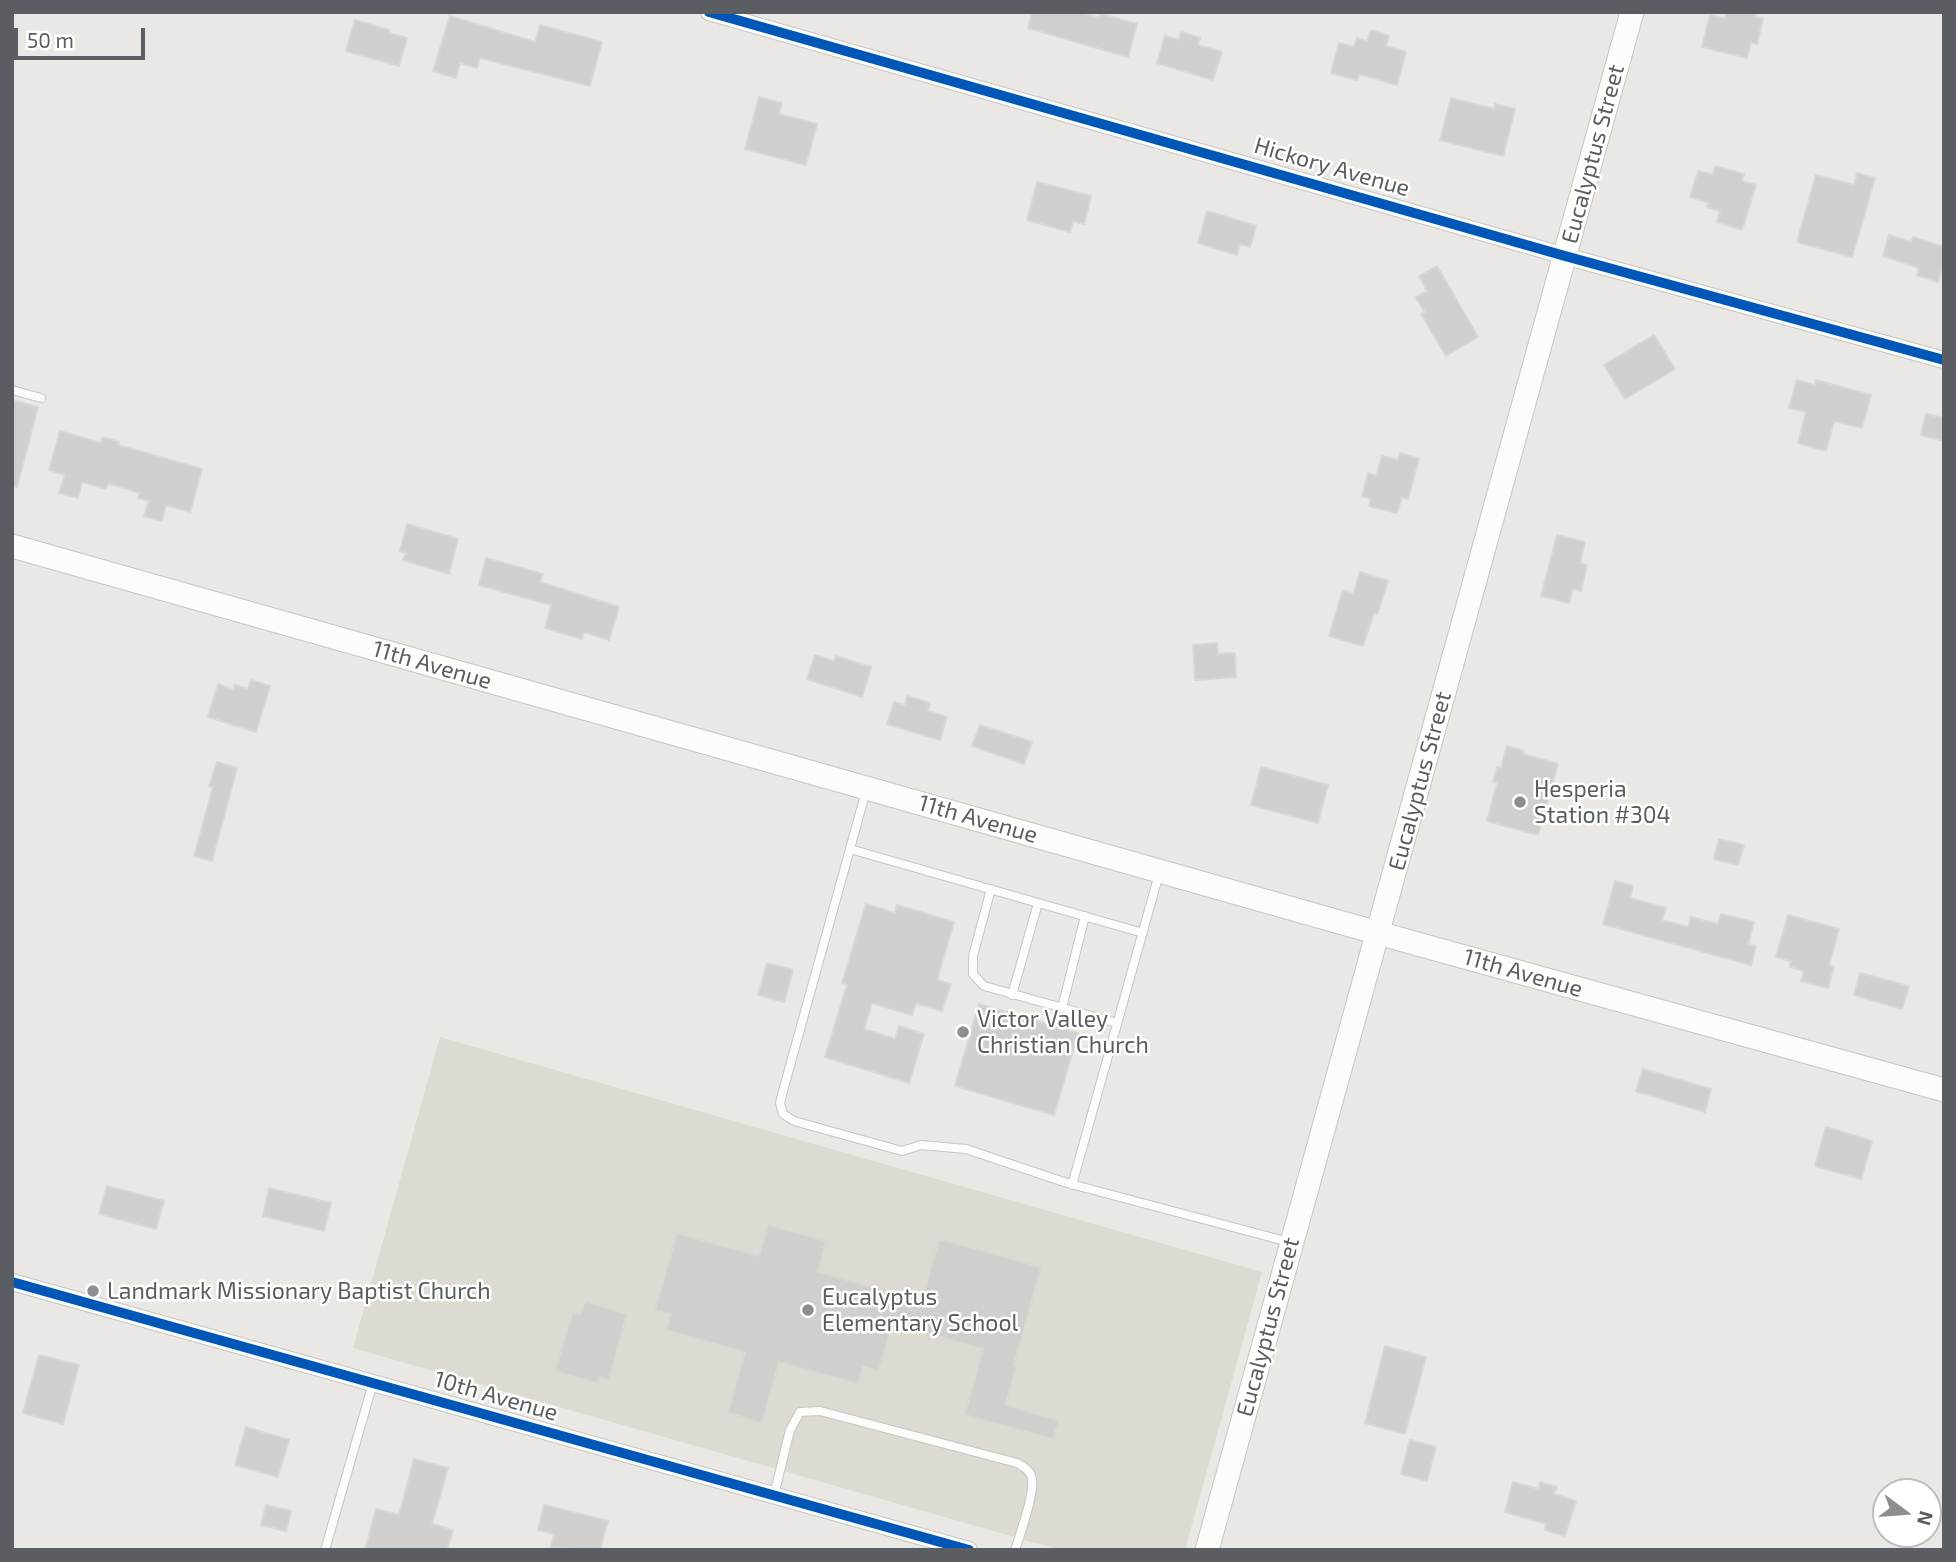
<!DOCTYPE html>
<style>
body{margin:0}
#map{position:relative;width:1956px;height:1562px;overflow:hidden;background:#e9e8e4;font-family:"Exo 2",sans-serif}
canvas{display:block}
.frame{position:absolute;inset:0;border:14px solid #5a5d61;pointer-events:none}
.north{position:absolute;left:1872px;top:1478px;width:70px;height:70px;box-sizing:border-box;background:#fff;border:2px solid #bdbec0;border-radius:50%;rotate:106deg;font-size:19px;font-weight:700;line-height:28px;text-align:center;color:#5a5d61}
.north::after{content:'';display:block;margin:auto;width:24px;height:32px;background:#8c8e8f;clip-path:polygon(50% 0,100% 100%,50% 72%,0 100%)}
.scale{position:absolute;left:14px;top:28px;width:131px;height:32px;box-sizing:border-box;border:4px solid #5a5d61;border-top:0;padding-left:9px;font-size:21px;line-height:24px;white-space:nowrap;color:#5a5d61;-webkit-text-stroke:5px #fff;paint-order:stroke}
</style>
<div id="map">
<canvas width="1956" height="1562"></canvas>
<div class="frame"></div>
<div class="north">N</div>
<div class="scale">50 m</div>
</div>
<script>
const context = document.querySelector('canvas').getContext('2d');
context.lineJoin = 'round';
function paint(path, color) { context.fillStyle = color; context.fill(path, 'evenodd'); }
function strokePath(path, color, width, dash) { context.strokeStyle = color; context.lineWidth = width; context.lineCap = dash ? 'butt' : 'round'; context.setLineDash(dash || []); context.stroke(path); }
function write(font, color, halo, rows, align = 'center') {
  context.font = font + ' "Exo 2",sans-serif'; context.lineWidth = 5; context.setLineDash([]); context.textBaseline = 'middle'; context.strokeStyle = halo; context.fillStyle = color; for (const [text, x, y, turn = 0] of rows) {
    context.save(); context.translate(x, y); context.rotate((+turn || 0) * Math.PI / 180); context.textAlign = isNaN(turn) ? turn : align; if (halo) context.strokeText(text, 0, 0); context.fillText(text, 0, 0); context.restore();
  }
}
paint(new Path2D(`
 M440,1037L1262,1272L1185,1550H1060L353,1348Z`), '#dddad3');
const building = new Path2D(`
 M1032,12H1079L1099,18L1101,14L1137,24L1128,57L1028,28Z
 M1726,12H1757L1755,17L1763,19L1757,44L1751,42L1747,58L1702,47L1710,15L1725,19Z
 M450,16L535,42L540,25L602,42L590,86L480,58L477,68L460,63L456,78L433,71Z
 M355,20L389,30V33L407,38L399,66L346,51Z
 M1371,30L1389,36L1386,46L1406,52L1397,85L1359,74L1357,80L1331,73L1339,43L1354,47L1357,38L1367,41Z
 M1181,32L1200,38L1198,45L1222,52L1213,80L1157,63L1165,36L1179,40Z
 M759,97L782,103L779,114L817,124L806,165L745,149Z
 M1451,98L1494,109L1495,104L1515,109L1503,156L1440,140Z
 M1715,166L1744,174L1742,181L1756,185L1742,230L1717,222L1720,211L1707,207L1709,203L1690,197L1698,171L1713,175Z
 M1857,173L1875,178L1852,257L1797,242L1816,175L1854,185Z
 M1037,182L1091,196L1084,224L1073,221L1070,232L1027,220Z
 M1207,211L1256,226L1250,247L1240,244L1237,255L1198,243Z
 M1889,235L1911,242L1913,237L1944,247V263L1938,282L1917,275L1919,268L1883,256Z
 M1437,266L1478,337L1446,356L1421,314L1425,312L1416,297L1427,291L1419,276Z
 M1654,335L1675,369L1625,399L1604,365Z
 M1797,380L1815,385L1816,380L1871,395L1862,428L1834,421L1826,451L1798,443L1806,412L1789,408Z
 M12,400L38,407L17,487L12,486Z
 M1926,414L1944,418V441L1921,435Z
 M60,431L101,443L103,437L119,442L118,445L202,469L190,512L166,505L162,521L144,516L149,501L138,498L140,493L108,483L106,489L82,482L78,498L59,493L65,475L49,470Z
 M1400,453L1419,459L1408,499L1402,497L1397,513L1369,506L1371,499L1362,496L1368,473L1376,476L1382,456L1398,460Z
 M407,524L458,539L449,574L403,560L406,553L400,551Z
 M1557,535L1585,542L1580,563L1587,565L1581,591L1573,589L1569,603L1541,596Z
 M486,558L543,574L540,582L619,607L609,640L584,632L582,639L545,628L551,605L479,585Z
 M1360,572L1388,581L1377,614L1374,613L1363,646L1329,636L1343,590L1353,594Z
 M1217,643L1218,654L1235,653L1236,677L1195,680L1193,645Z
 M815,655L834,661L836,656L871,667L862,697L807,679Z
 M251,680L270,686L256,732L208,717L218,684L234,690L235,685L248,689Z
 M907,696L930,703L928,711L947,717L940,740L887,724L894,702L905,705Z
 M980,725L1032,742L1024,764L972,746Z
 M1507,746L1524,751L1523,754L1558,764L1538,835L1487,821L1497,783L1493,782L1497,767L1501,768Z
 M217,762L237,768L212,861L194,856L213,787L209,786Z
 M1261,767L1328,785L1318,823L1251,805Z
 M1719,839L1744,845L1738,865L1714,859Z
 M1615,881L1633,886L1630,898L1666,908L1662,920L1688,927L1691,917L1718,924L1721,914L1754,922L1748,944L1756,946L1751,965L1603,924Z
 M866,904L895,913L897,905L954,922L937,980L951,984L942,1011L916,1003L912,1015L872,1003L864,1029L895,1039L899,1026L924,1034L909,1083L825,1057L847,985L842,983Z
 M1788,915L1839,929L1829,965L1834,967L1828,988L1801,981L1804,971L1790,967L1791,961L1776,957Z
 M767,963L793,970L784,1002L758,995Z
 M1860,973L1909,986L1902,1009L1854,995Z
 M979,1004L1078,1033L1054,1115L955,1086Z
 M1643,1069L1711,1089L1705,1112L1636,1091Z
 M1826,1127L1872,1141L1861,1179L1815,1166Z
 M107,1186L164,1201L156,1229L99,1214Z
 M269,1188L331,1203L324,1231L263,1216Z
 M768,1225L826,1241L818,1272L922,1301L939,1239L1041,1267L1014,1365L1016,1366L1006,1405L1059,1421L1053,1439L965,1415L983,1349L892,1323L879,1371L863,1367L858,1384L779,1362L762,1423L728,1413L745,1352L666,1330L671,1314L655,1310L677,1233L759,1256Z
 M585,1301L627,1314L609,1380L599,1377L597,1383L555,1371L573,1312L581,1314Z
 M1385,1346L1426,1357L1405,1434L1365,1423Z
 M39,1355L79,1365L63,1424L23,1413Z
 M246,1427L289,1440L278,1477L235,1465Z
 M1410,1440L1436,1447L1427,1481L1401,1474Z
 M414,1459L448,1468L432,1524L453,1530L447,1550H365L376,1509L399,1515Z
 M1513,1482L1539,1489L1540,1482L1557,1487L1554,1494L1576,1501L1565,1536L1545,1530L1546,1524L1505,1512Z
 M266,1505L291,1511L286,1531L261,1525Z
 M544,1505L608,1521L600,1550L551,1548L554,1534L538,1530Z`);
paint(building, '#d0cfcd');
strokePath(building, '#d8d7d3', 2);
const lane = new Path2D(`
 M12,390L41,398
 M866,791L783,1091L780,1103L783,1114L794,1121L902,1151L921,1145L966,1149L1067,1183L1289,1242
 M850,849L1143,933
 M991,889L973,956V974L984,986L1117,1023
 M1012,995L1038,903
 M1062,1008L1085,916
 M1072,1185L1159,874
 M774,1495L790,1430L800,1412L820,1411L1017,1463C1024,1467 1031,1471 1032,1479C1035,1493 1020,1535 1015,1550
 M325,1550L373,1383`);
const street = new Path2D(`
 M709,12L1565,256L1944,360
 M12,1282L969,1550`);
const secondary = new Path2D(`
 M12,546L1378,933L1944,1090
 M1207,1550L1632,12`);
strokePath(lane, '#c6c6c6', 10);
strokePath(street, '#c6c6c6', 18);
strokePath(secondary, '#c6c6c6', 25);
strokePath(lane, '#fcfcfb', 8);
strokePath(street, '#fcfcfb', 16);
strokePath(secondary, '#fcfcfb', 23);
strokePath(new Path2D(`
 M709,12L1565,256L1944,360
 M12,1282L969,1550`), '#0057b8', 10);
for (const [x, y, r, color] of [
 [1520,802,7,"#8c8e8f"],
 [963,1032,7,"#8c8e8f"],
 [93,1291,7,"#8c8e8f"],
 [808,1310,7,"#8c8e8f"]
]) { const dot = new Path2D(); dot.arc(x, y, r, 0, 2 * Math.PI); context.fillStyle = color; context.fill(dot); strokePath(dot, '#fff', 2.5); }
write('23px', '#5a5d61', '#fff', [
 ["Eucalyptus Street",1593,154,-75],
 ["Hickory Avenue",1332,167,16],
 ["11th Avenue",432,665,16],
 ["Eucalyptus Street",1420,781,-75],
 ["11th Avenue",978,819,16],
 ["11th Avenue",1523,973,16],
 ["Eucalyptus Street",1268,1327,-75],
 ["10th Avenue",496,1396,16]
]);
write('23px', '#5a5d61', '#fff', [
 ["Hesperia",1534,789],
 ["Station #304",1534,815],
 ["Victor Valley",977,1019],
 ["Christian Church",977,1045],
 ["Landmark Missionary Baptist Church",107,1291],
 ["Eucalyptus",822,1297],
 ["Elementary School",822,1323]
], 'left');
</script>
